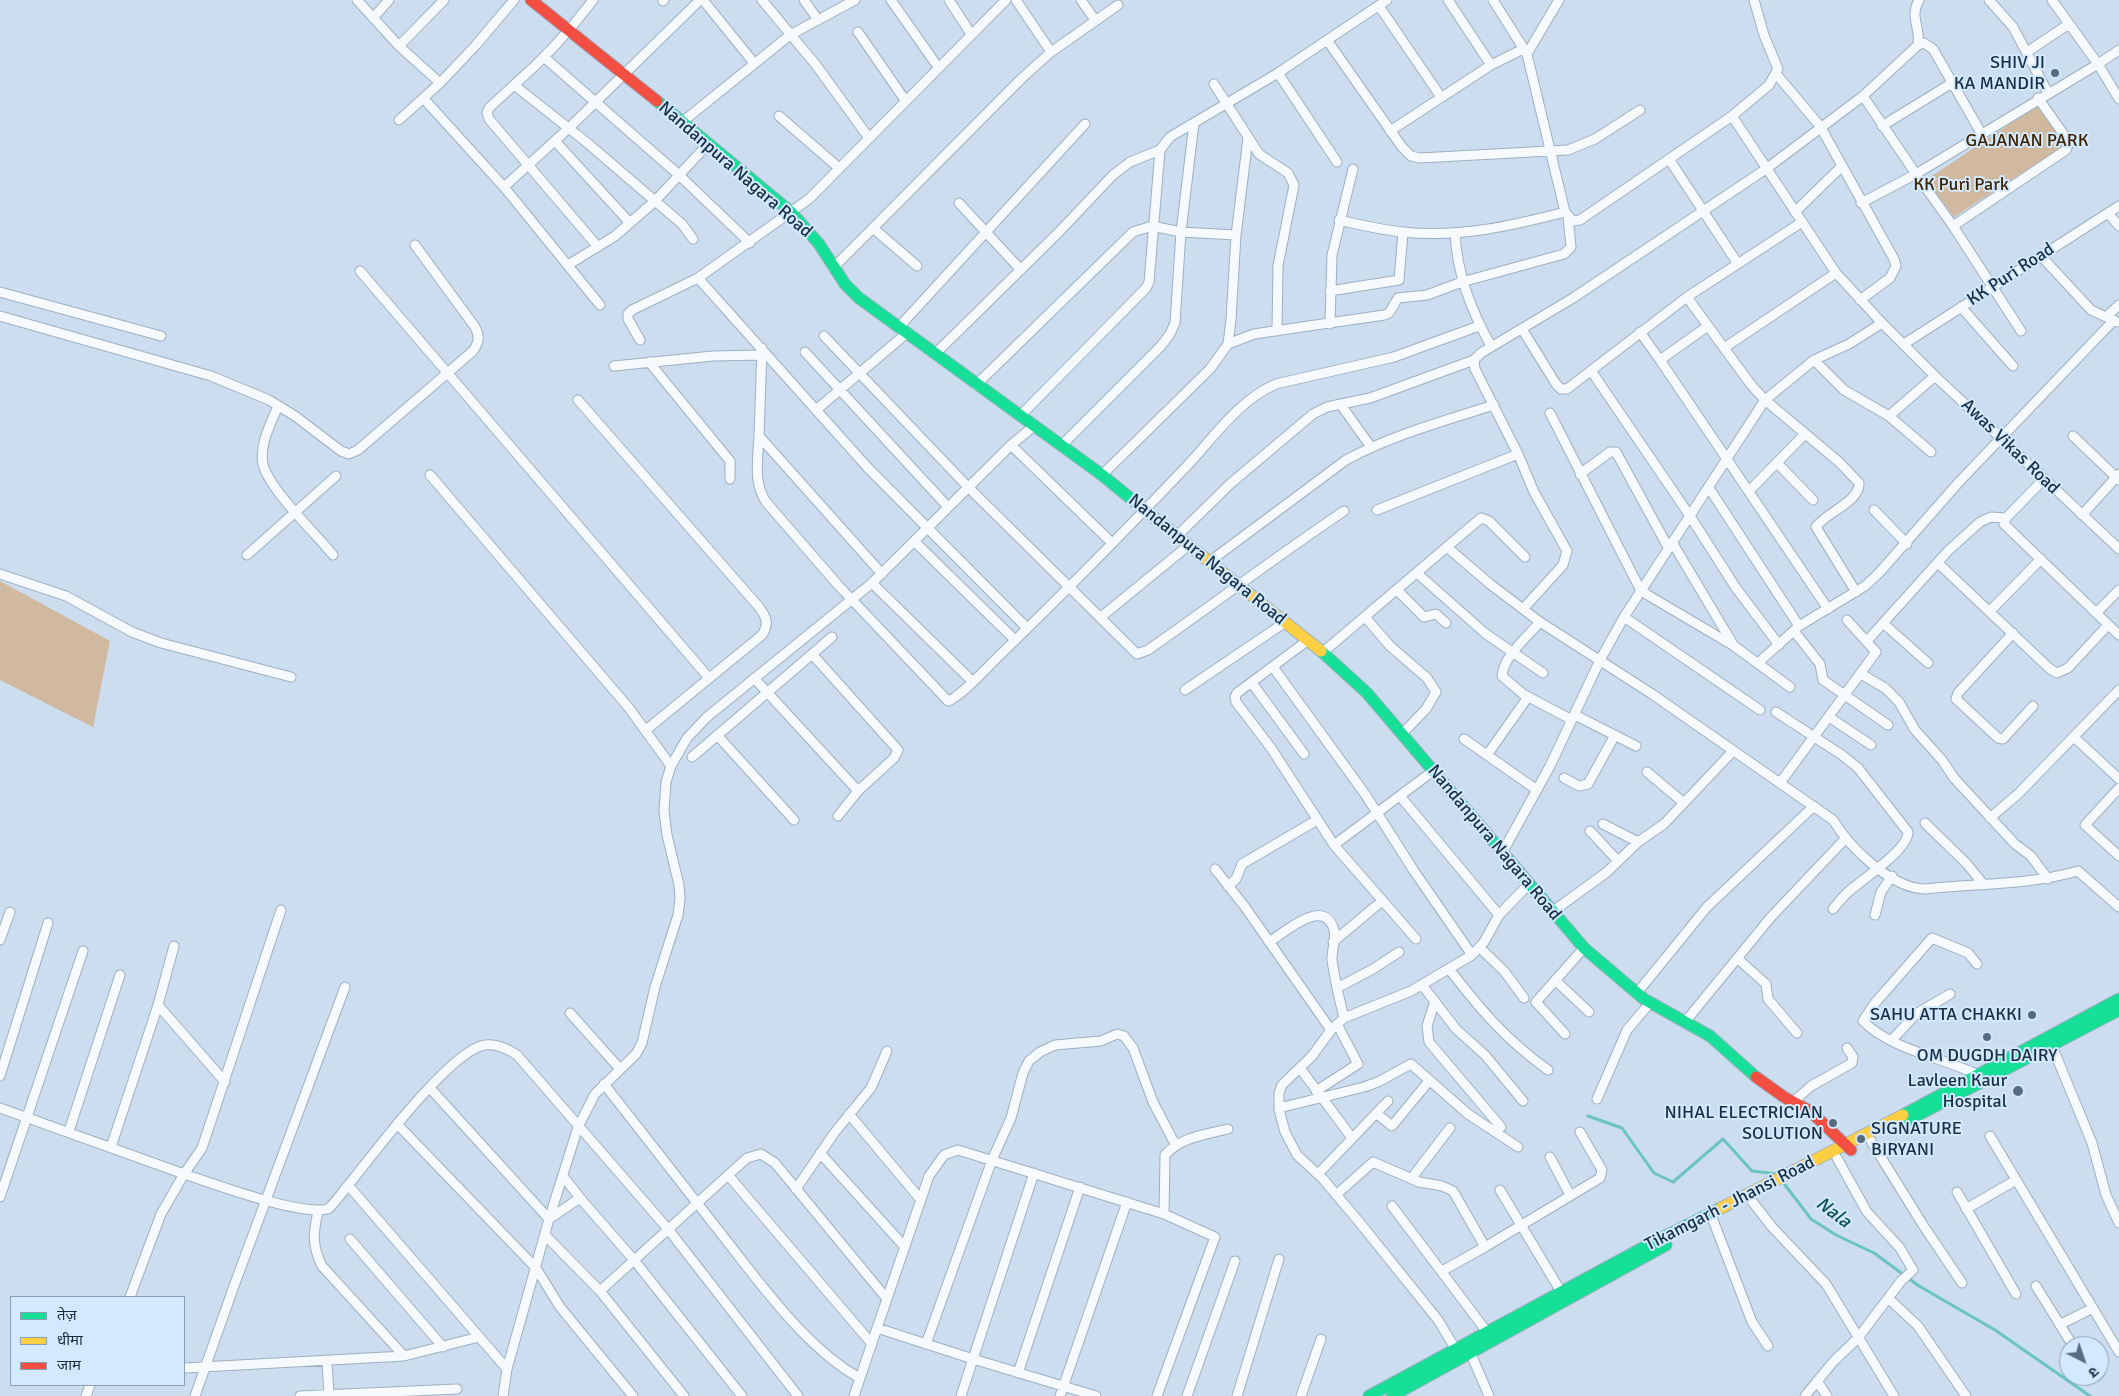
<!DOCTYPE html>
<meta charset="utf-8">
<style>
body{margin:0}
#map{position:relative;width:2119px;height:1396px;overflow:hidden;background:#cbddee;font-family:Signika,"Noto Sans Devanagari",sans-serif}
canvas{display:block}
.legend{position:absolute;left:10px;top:1296px;width:175px;height:90px;box-sizing:border-box;background:#d2e9fe;border:1px solid #889fb4;margin:0;padding:6px 9px;list-style:none;font-size:15px;color:#192f44}
.legend li{display:flex;align-items:center;gap:10px;height:25px}
.legend b{width:25px;border:1px solid #889fb4}
.north{position:absolute;left:2059px;top:1336px;width:50px;height:50px;box-sizing:border-box;background:#d2e9fe;border:1px solid #889fb4;border-radius:50%;rotate:139deg;font-size:14px;font-weight:700;line-height:20px;text-align:center;color:#192f44}
.north::after{content:'';display:block;margin:auto;width:18px;height:22px;background:#576c80;clip-path:polygon(50% 0,100% 100%,50% 72%,0 100%)}
</style>
<div id="map">
<canvas width="2119" height="1396"></canvas>
<ul class="legend">
<li><b style="height:6px;background:#16e098"></b>तेज़</li>
<li><b style="height:6px;background:#ffcf43"></b>धीमा</li>
<li><b style="height:6px;background:#f24e42"></b>जाम</li>
</ul>
<div class="north">उ</div>
</div>
<script>
const context = document.querySelector('canvas').getContext('2d');
context.lineJoin = 'round';
function paint(path, color) { context.fillStyle = color; context.fill(path, 'evenodd'); }
function strokePath(path, color, width, dash) { context.strokeStyle = color; context.lineWidth = width; context.lineCap = dash ? 'butt' : 'round'; context.setLineDash(dash || []); context.stroke(path); }
function write(font, color, halo, rows, align = 'center') {
  context.font = font + ' Signika,sans-serif'; context.lineWidth = 4; context.setLineDash([]); context.textBaseline = 'middle'; context.strokeStyle = halo; context.fillStyle = color; for (const [text, x, y, turn = 0] of rows) {
    context.save(); context.translate(x, y); context.rotate((+turn || 0) * Math.PI / 180); context.textAlign = isNaN(turn) ? turn : align; if (halo) context.strokeText(text, 0, 0); context.fillText(text, 0, 0); context.restore();
  }
}
paint(new Path2D(`
 M2041,103L2065,145L1954,217L1926,180Z
 M0,581L110,641L93,727L0,680Z`), '#d0b99e');
strokePath(new Path2D(`
 M1588,1116L1622,1128L1654,1173L1673,1182L1723,1139L1752,1171L1777,1174
 M1782,1181L1811,1219L1836,1235L1874,1253L1919,1286L1995,1330L2090,1396`), '#6bc4c3', 3);
const street = new Path2D(`
 M357,0L399,46L440,83L476,45L514,0
 M593,0C569,32 544,59 514,85L585,141L655,201L708,144
 M703,0L754,63
 M762,0L816,65L869,138
 M804,0L818,20
 M891,0L938,67
 M949,0L971,34
 M1006,0L809,199L698,278L868,468L1027,628
 M1016,0L1051,52
 M1081,0L1095,20
 M1448,0L1491,65
 M1493,0L1527,54L1565,212L1573,221L1580,220L1732,116L1769,85L1778,69L1764,35L1754,0
 M1989,0L2013,27L2048,93
 M663,1L664,0
 M1379,6L1441,97
 M373,18L389,0
 M858,32L905,100
 M1327,40L1402,147L1411,156L1420,158L1568,150L1595,139L1640,110
 M1918,45C1921,28 1909,16 1919,0
 M399,46L444,0
 M2119,50L2098,64L2119,99
 M2027,52L2069,24
 M1527,54L1559,0
 M545,58L679,175L750,243
 M1278,73L1337,162
 M1777,75L1820,126L1894,259L1896,266L1890,278L1860,300
 M1214,84L1259,154L1288,173L1294,185L1278,266L1277,331
 M514,85L489,108L487,113L489,119L598,247
 M424,99L504,187L600,305
 M779,116L839,168
 M1732,116L1836,273L1882,323L1935,376L2119,549
 M399,120L440,83
 M681,123L790,35L855,0
 M1882,126L1952,83
 M1390,131L1491,65L1523,49
 M555,141L630,223
 M1669,159L1738,264
 M504,187L569,128L700,0
 M959,203L1021,270
 M1861,203L1916,174L1863,96
 M1795,212L1841,167
 M2108,213L2119,226
 M1339,220C1360,225 1382,230 1403,232C1459,238 1511,226 1565,212
 M1953,226L2066,150L2069,143L2067,139L2038,98
 M1455,233C1457,274 1471,310 1491,346
 M2041,256L2091,310L2117,322
 M568,265L615,236L655,201L682,224L693,239
 M917,266L873,228L1022,78L1051,52L1118,5
 M833,268L873,228
 M360,271L709,678
 M1836,273L1724,348L1752,386L1765,400L1839,462L1859,483C1860,502 1825,513 1816,527L1856,592
 M1330,291L1399,280L1403,232
 M0,292L161,336
 M1687,297L1724,348
 M1961,307L2013,366
 M0,316L211,376L269,400L295,416L341,451L349,454L358,450L473,351C479,342 480,337 475,327L415,245
 M2106,317L2119,305
 M1330,324L1332,255L1353,169
 M1708,326L1660,360L1828,609
 M899,327L1085,124
 M1522,329L1556,384L1561,389H1567L1687,297L1802,222
 M2021,331L1953,226L1916,174L2098,64L2052,0
 M1640,332L1660,360
 M824,336L968,487L1137,654L1148,650C1214,604 1277,556 1344,511
 M640,340L628,319V314L632,310L698,278
 M1228,344L1231,320L1236,235L1248,138
 M1904,344L2119,206
 M762,348L759,436L882,574
 M805,352L948,507
 M935,354L1059,232L1113,175L1130,162L1160,150
 M1814,360L1844,390L1889,416L1935,376
 M649,362L730,461V479
 M614,366L713,356L761,355
 M1592,372L1690,516L1736,588L1779,645
 M976,385L1133,232L1152,226L1181,232L1236,235
 M578,400L759,607C767,618 769,624 762,635L646,730
 M1341,405L1371,447
 M278,406C271,423 259,445 263,464C268,488 316,534 333,555
 M816,410L907,333
 M1550,413L1641,591L1734,646
 M1020,416L1146,288L1149,282L1160,150L1170,137L1278,73L1387,0
 M1889,416L1931,452
 M759,436C758,460 753,482 766,502L838,585L948,701C961,697 991,663 1002,653C1064,593 1125,531 1184,469C1213,439 1237,401 1276,384L1394,357L1479,326
 M2073,436L2119,480
 M1011,445L1112,543
 M1062,445L1161,346L1170,334L1175,323L1181,232L1194,123
 M1777,463L1813,500
 M1580,474L1610,452H1616L1668,547
 M430,475L629,708L671,766
 M1102,475L1210,369L1228,344L1254,334L1384,315L1389,313L1398,298L1427,295L1462,282L1564,254L1571,247L1568,217
 M2044,479L2006,518L2004,524L2119,635
 M1709,488L1799,626
 M1749,491L1805,434
 M1377,510L1518,454
 M1874,510L1907,544
 M2082,515L2119,474
 M1177,536L1230,484L1313,414L1327,407L1370,398L1474,360
 M915,542L1015,640
 M1672,542L1734,646L1790,687
 M1448,548L1490,584L1540,622L1652,694L1833,820C1850,848 1891,888 1925,889C1979,883 2024,886 2078,871L2119,907
 M247,555L336,476
 M1209,562L1346,460C1392,435 1444,421 1494,405
 M1938,563L2050,669L2057,673L2068,668L2108,625
 M0,574L66,596L132,632L161,643L291,677
 M1418,574L1486,634L1543,673
 M872,583L972,681
 M1398,591L1424,617L1436,614L1446,623
 M1523,609L1563,565L1567,551L1534,492L1518,454L1475,369L1474,360L1481,353L1573,298L1766,169L1863,96L1918,45L1924,43L1933,49L1981,133
 M1990,611L2041,559
 M2096,613L2119,590
 M1101,617L1189,545
 M1624,617L1760,710
 M1366,618L1390,646L1427,678L1436,692L1426,709L1402,734
 M1540,622C1528,636 1503,657 1502,676L1523,694L1572,720
 M1883,623L1928,663
 M1794,631L1820,664L1823,680L1888,725
 M2013,633L1958,693L1956,699L1998,738L2003,739L2033,706
 M1307,641L1237,693L1235,697L1236,702L1271,748L1334,845L1416,939
 M1867,641L1948,551L1980,522L1991,517L2006,518
 M1322,653L1481,518L1489,521L1525,557
 M812,654L898,750L894,758L858,791L838,816
 M1758,663L1799,626L1865,586L1879,573L1959,482L2114,320
 M1273,667L1365,794L1414,871L1472,955
 M1861,674L1885,688L1899,702L1915,730L1942,760L1954,778L2015,844L2031,856L2048,879
 M754,678L858,791
 M1252,683L1304,754
 M1185,690L1284,623
 M1776,712L1842,755L1858,768L1908,832C1908,851 1859,881 1846,894C1841,899 1837,904 1833,909
 M1575,715L1636,746
 M1829,717L1871,745
 M717,735L794,820
 M2075,738L2119,779
 M1464,739L1537,790
 M1487,755L1528,697
 M692,757L832,637
 M1647,772L1684,803
 M1564,778L1579,786L1588,784L1615,735
 M1780,783L1876,652L1847,620
 M2119,788L2085,825L2119,856
 M1400,796L1499,915
 M1990,818L2018,794L2119,690
 M1925,823L1967,864L1984,885
 M1603,824L1638,842
 M1590,831L1618,861
 M1334,845L1433,771
 M1502,853L1550,766L1600,660L1624,617L1765,400L1814,360L1849,344L1882,323
 M1215,869L1245,907L1331,1030L1312,1056L1282,1085L1279,1093V1109L1285,1132L1297,1155L1323,1179L1360,1223L1438,1320L1458,1353
 M1228,886L1236,879L1242,864L1317,820
 M281,910L202,1148L184,1174C215,1184 299,1216 328,1209C337,1201 342,1192 350,1183C374,1153 451,1050 485,1045C497,1043 508,1049 517,1055L668,1229L798,1396
 M1552,912L1607,872L1638,842L1664,824L1733,751
 M1875,915L1881,892L1892,876
 M0,940L10,912
 M1269,942C1284,933 1322,898 1333,927C1338,937 1331,950 1332,961C1335,980 1339,999 1344,1018
 M1333,942L1382,901
 M1479,947L1504,971L1524,998
 M1737,958L1766,984L1768,999L1797,1033
 M1449,969C1481,1010 1505,1039 1548,1070
 M1555,980L1589,1012
 M1422,985L1456,1029L1485,1055L1523,1101
 M1337,988L1373,969L1399,952
 M1637,993L1707,907L1814,806
 M1435,1001L1427,1026L1429,1042L1501,1127
 M158,1005L225,1082
 M570,1013L620,1069
 M1685,1022L1771,917L1846,838
 M1331,1030L1344,1018L1411,991L1472,955L1484,942L1499,915L1529,884
 M1565,1034L1536,1002L1584,948
 M1892,1040L1916,1014L1950,994
 M2052,1046L2092,1143L2106,1195L2119,1223
 M1300,1068L1352,1138
 M1976,1074C1941,1057 1890,1049 1863,1021L1875,1003L1932,938L1968,953L1977,964
 M0,1076L48,923
 M604,1084C642,1133 681,1182 719,1231C757,1279 806,1349 860,1378
 M430,1088L549,1219L580,1198L634,1260L742,1396
 M1316,1091L1358,1064L1337,1024
 M1597,1099L1627,1030L1650,1003
 M1793,1102L1811,1086L1852,1063L1853,1057L1847,1048
 M0,1108L184,1174L161,1214L130,1297
 M1279,1108L1364,1087L1378,1082L1411,1064L1468,1114L1518,1147
 M1376,1113L1392,1126L1429,1081
 M849,1114L921,1200
 M398,1125L536,1268L560,1307L633,1396
 M69,1131L120,975
 M1990,1136L2119,1352
 M1871,1141L1923,1225L1962,1283
 M111,1147L158,1005L174,946
 M820,1153L904,1246
 M1550,1157L1570,1195
 M1034,1173L973,1359L1096,1396
 M1318,1174L1388,1101
 M728,1175L872,1344
 M563,1176L580,1198
 M1411,1179L1450,1128
 M348,1185L507,1369
 M796,1189L835,1132L871,1088L887,1051
 M1500,1190L1563,1295
 M1957,1192L2016,1294
 M1336,1195L1373,1162L1419,1182L1442,1186L1453,1191L1485,1247L1442,1271
 M0,1197L83,951
 M1751,1200L1772,1227L1826,1284L1894,1396
 M1392,1206L1487,1332
 M1966,1209L2016,1180
 M318,1212C313,1233 312,1246 322,1266L404,1356
 M1164,1214L1165,1155C1181,1137 1204,1135 1228,1129
 M1713,1220L1752,1322L1768,1346
 M545,1235L600,1291L684,1396
 M350,1239L443,1347
 M1485,1247L1600,1178L1602,1170L1580,1132
 M2036,1286L2073,1346
 M600,1291L747,1158L761,1154L775,1163L887,1299
 M1888,1298L1918,1326L1966,1396
 M2061,1324L2093,1308
 M877,1328L929,1176L944,1155L958,1150L1164,1214L1215,1237L1157,1396
 M926,1344L992,1160L1011,1118L1023,1073L1029,1061L1040,1052L1055,1045L1101,1041L1117,1034L1124,1036L1133,1048L1153,1102L1175,1144
 M1471,1354L1489,1396
 M327,1362L329,1396
 M184,1368L404,1356L479,1337
 M1018,1373L1080,1187
 M1817,1381L1827,1396
 M86,1396L90,1385
 M195,1396L234,1286L345,987
 M300,1396L457,1389
 M503,1396L507,1369L549,1219L578,1127L595,1094L636,1054L642,1043L655,987L678,915L680,899L679,885L667,835L664,811L666,782L671,766L687,738L707,717L872,583L1011,445L1034,426
 M854,1396L877,1328L973,1359L961,1396
 M1060,1396L1127,1202
 M1187,1396L1235,1261
 M1237,1396L1279,1259
 M1301,1396L1321,1339
 M1805,1396L1833,1362L1858,1338L1901,1281L1913,1270L1900,1248L1867,1212L1837,1158`);
const fast = new Path2D(`
 M657,101L792,213L819,244L845,284L859,298L1102,475L1141,507
 M1321,651L1367,693L1584,948L1644,999L1710,1036L1756,1077
 M1903,1115L2119,999
 M1899,1125L2119,1010
 M1369,1396L1648,1245L1721,1208
 M1392,1396L1666,1245`);
const slow = new Path2D(`
 M1141,507L1321,651
 M1721,1208L1903,1115`);
const jam = new Path2D(`
 M531,0L657,101
 M1756,1077L1784,1097L1810,1111L1851,1150`);
strokePath(street, '#9db0c1', 11);
strokePath(fast, '#9db0c1', 13);
strokePath(slow, '#9db0c1', 13);
strokePath(jam, '#9db0c1', 13);
strokePath(street, '#f7fafc', 9);
strokePath(fast, '#16e098', 11);
strokePath(slow, '#ffcf43', 11);
strokePath(jam, '#f24e42', 11);
for (const [x, y, r, color] of [
 [2055,73,5,"#576c80"],
 [2032,1015,5,"#576c80"],
 [1987,1037,5,"#576c80"],
 [2018,1091,6,"#576c80"],
 [1833,1123,5,"#576c80"],
 [1861,1139,5,"#576c80"]
]) { const dot = new Path2D(); dot.arc(x, y, r, 0, 2 * Math.PI); context.fillStyle = color; context.fill(dot); strokePath(dot, '#d2e9fe', 2); }
write('18px', '#192f44', '#d2e9fe', [
 ["SHIV JI",2045,63],
 ["KA MANDIR",2045,84],
 ["SAHU ATTA CHAKKI",2022,1015],
 ["OM DUGDH DAIRY",1987,1056,"center"],
 ["Lavleen Kaur",2007,1081],
 ["Hospital",2007,1102],
 ["NIHAL ELECTRICIAN",1823,1113],
 ["SOLUTION",1823,1134],
 ["SIGNATURE",1871,1129,"left"],
 ["BIRYANI",1871,1150,"left"]
], 'right');
write('18px', '#3f2300', '#d2e9fe', [
 ["GAJANAN PARK",2027,141],
 ["KK Puri Park",1961,185]
]);
write('18px', '#192f44', '#d2e9fe', [
 ["Nandanpura Nagara Road",735,170,41],
 ["KK Puri Road",2011,275,-33],
 ["Awas Vikas Road",2010,447,44],
 ["Nandanpura Nagara Road",1207,560,39],
 ["Nandanpura Nagara Road",1494,843,50],
 ["Tikamgarh - Jhansi Road",1730,1204,-27]
]);
write('italic 19px', '#0c524d', '#d2e9fe', [
 ["Nala",1833,1213,37]
]);
</script>
